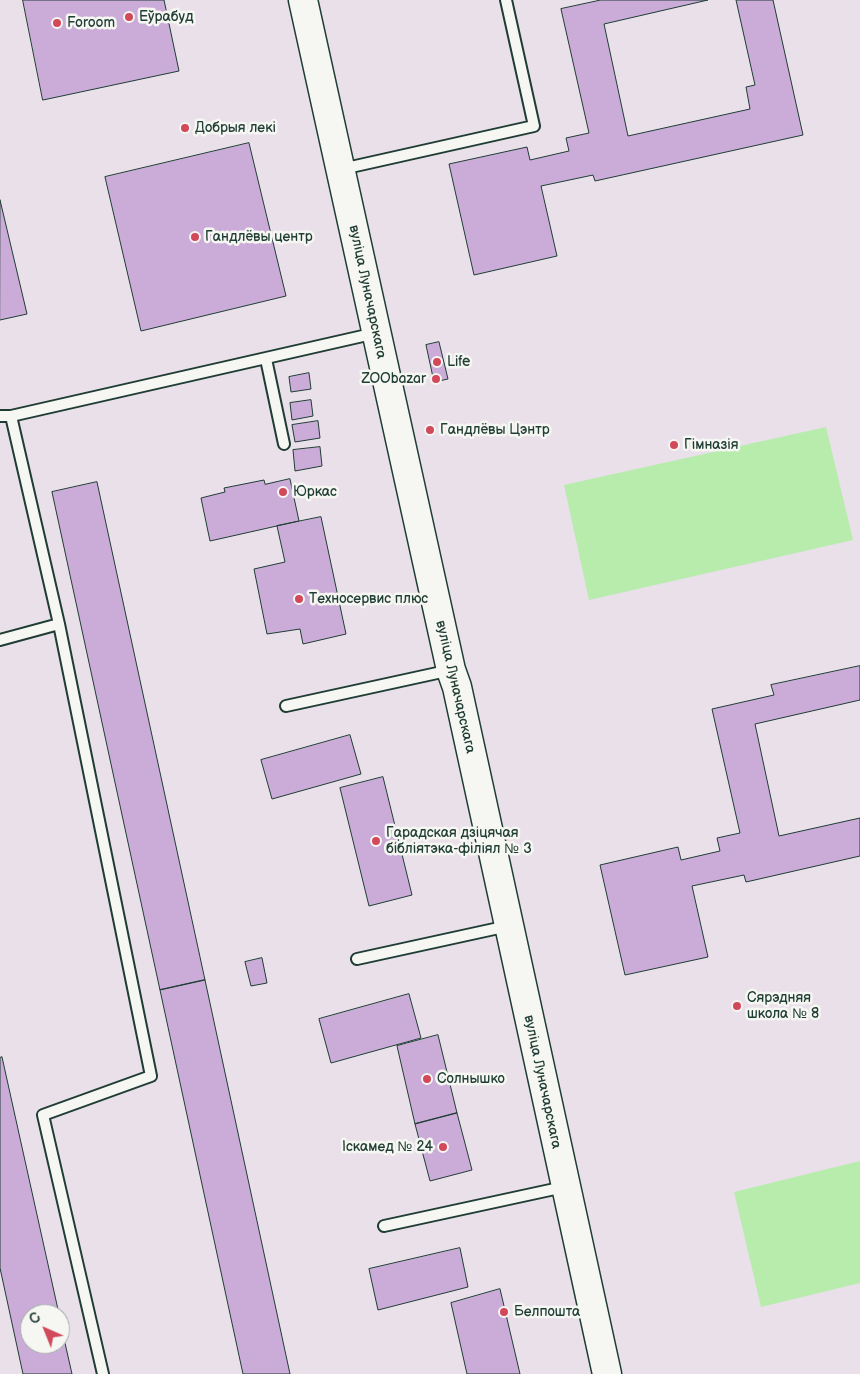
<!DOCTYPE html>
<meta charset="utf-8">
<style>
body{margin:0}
#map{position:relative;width:860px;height:1374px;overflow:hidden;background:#e9e0ea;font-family:"Balsamiq Sans",sans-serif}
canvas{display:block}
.north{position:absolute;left:20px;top:1304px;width:50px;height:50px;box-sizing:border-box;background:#f6f6f2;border:1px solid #a0aca6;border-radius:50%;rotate:316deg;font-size:14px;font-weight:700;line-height:20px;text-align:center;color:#1f3d34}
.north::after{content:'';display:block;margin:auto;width:18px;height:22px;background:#d1495b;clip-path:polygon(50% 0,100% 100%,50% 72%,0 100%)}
</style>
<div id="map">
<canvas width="860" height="1374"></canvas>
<div class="north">С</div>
</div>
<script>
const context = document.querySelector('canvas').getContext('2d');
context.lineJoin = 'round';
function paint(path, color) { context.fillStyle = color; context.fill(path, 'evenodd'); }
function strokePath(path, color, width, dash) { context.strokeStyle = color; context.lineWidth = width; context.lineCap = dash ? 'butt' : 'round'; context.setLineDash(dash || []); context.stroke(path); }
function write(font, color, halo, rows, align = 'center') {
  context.font = font + ' "Balsamiq Sans",sans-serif'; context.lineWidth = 5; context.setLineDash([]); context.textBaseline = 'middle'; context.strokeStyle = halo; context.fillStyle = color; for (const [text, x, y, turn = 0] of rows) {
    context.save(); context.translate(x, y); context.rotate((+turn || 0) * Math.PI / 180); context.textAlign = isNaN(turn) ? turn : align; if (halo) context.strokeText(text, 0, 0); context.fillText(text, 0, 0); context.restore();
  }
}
paint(new Path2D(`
 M826,427L853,540L589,600L564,485Z
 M860,1161V1283L761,1307L734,1192Z`), '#b7ecad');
const building = new Path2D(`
 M23,0H164L179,71L43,100Z
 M601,0H708L604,24L628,136L750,109L746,87L755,85L736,0H773L803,135L595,181L593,175L541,186L557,256L474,275L449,164L527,147L530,160L569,151L566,138L589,133L561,9Z
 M249,143L286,296L141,331L105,177Z
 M0,200L27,314L0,320Z
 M439,342L448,379L434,382L426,345Z
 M309,373L311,389L291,392L289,377Z
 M311,400L313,416L292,420L290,403Z
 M318,421L320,438L295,442L292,425Z
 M320,447L322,466L295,471L293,450Z
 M290,479L299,521L210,541L201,498L225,492L224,488L264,480L265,484Z
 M97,482L205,980L160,990L52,492Z
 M321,517L346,634L303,644L300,629L267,634L254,569L285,562L277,526Z
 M860,666V700L755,724L779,836L860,818V856L746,882L744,875L692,886L708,957L625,975L600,865L678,847L681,860L720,851L717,838L740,833L712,709L774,695L771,685Z
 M350,735L361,774L272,799L261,760Z
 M383,777L412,895L369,906L340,788Z
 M262,958L267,983L251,986L245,962Z
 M205,980L290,1374H243L160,990Z
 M409,994L421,1038L331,1063L319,1019Z
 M438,1035L457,1113L415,1124L397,1046Z
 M2,1057L59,1314H30V1344H60V1321L72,1374H23L0,1268V1058Z
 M457,1113L472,1170L430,1181L415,1124Z
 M460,1248L468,1287L378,1310L369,1269Z
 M500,1289L520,1374H467L451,1303Z`);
paint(building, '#cbacd8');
strokePath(building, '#1f3d34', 1);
const lane = new Path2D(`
 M342,169L534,126L506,0
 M266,359L284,444
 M0,416H11L376,333
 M11,416L59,624
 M0,640L59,624L151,1076L43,1115L103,1374
 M286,706L451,670
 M357,959L508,926
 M384,1226L564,1187`);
const secondary = new Path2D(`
 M303,0L451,670L457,687L607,1374`);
strokePath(lane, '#1f3d34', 14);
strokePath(secondary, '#1f3d34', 31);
strokePath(lane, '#f6f6f2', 10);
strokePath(secondary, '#f6f6f2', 28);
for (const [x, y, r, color] of [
 [129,17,5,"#d1495b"],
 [57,23,5,"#d1495b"],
 [185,128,5,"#d1495b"],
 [195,237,5,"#d1495b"],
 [437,362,5,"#d1495b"],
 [436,379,5,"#d1495b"],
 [430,430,5,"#d1495b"],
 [674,445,5,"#d1495b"],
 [283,492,5,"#d1495b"],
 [299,599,5,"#d1495b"],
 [376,841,5,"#d1495b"],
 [737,1006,5,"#d1495b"],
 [427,1079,5,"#d1495b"],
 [443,1147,5,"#d1495b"],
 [504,1312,5,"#d1495b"]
]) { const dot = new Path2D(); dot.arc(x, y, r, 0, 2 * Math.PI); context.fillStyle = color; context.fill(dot); strokePath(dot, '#f6f6f2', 2); }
write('14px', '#1f3d34', '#f6f6f2', [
 ["Еўрабуд",139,17],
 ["Foroom",67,23],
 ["Добрыя лекі",195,128],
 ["Гандлёвы центр",205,237],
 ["Life",447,362],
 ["ZOObazar",426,379,"right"],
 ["Гандлёвы Цэнтр",440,430],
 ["Гімназія",684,445],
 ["Юркас",293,492],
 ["Техносервис плюс",309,599],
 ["Гарадская дзіцячая",386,833],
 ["бібліятэка-філіял № 3",386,849],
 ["Сярэдняя",747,998],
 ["школа № 8",747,1014],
 ["Солнышко",437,1079],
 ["Іскамед № 24",433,1147,"right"],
 ["Белпошта",514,1312]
], 'left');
write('14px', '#1f3d34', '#f6f6f2', [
 ["вуліца Луначарскага",367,292,78],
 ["вуліца Луначарскага",455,687,77],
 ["вуліца Луначарскага",542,1082,78]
]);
</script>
